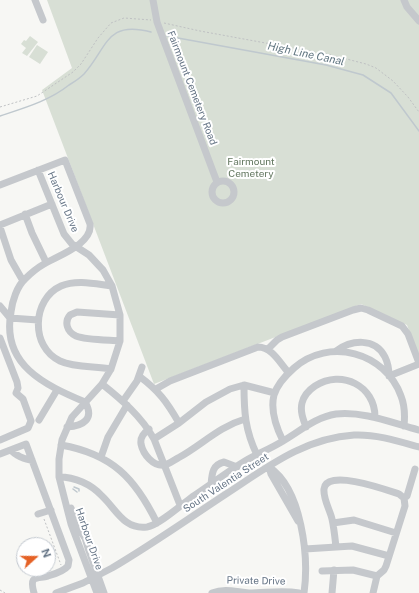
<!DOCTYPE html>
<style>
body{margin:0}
#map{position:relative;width:419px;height:593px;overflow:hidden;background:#f7f7f4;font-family:"Public Sans",sans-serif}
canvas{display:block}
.north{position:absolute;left:16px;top:537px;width:40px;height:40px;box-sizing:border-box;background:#fff;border:1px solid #c2c8cf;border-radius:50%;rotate:69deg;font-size:11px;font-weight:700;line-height:16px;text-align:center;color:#667586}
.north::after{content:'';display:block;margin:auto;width:14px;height:18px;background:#e56226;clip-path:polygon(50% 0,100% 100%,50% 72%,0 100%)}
</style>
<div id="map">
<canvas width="419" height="593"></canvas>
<div class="north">N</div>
</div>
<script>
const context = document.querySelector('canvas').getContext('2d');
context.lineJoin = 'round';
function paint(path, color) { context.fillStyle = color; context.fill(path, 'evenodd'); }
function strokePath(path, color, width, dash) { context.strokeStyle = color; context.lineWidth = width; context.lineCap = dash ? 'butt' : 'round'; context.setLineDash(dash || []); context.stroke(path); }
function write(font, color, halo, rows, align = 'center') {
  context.font = font + ' "Public Sans",sans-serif'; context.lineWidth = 4; context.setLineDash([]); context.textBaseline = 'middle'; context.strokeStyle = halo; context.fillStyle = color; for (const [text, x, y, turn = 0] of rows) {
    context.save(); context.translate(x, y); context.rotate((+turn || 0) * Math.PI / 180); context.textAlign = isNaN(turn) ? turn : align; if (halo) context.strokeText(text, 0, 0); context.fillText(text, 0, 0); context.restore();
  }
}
paint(new Path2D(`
 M47,0H419V357L407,325L361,304L154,384L42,90L72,68Z
 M30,36L38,42L27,56L22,53L26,48L21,44L24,40L26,41Z
 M37,45L48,52L40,64L29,57Z`), '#d8dfd5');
strokePath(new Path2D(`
 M167,36L326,65L363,75L391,93L419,131
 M0,116C24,108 49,101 69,85C74,82 80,78 84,74C108,47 106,20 151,32
 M74,487L79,489V491
 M73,489L77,492`), '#bfc8ce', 1.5);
strokePath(new Path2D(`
 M164,23L200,31L331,55L366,64L376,68L393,81L408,97L419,112
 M0,107L37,96L73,72L81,64L98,38L111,23L124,18L151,20
 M44,519L61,565
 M0,590L5,593`), '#bfc1c3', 1, [2, 2]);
strokePath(new Path2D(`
 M35,0L43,20
 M153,0L157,22L164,41L217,182
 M404,0L407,7L419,21
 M38,170L64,234L72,244L89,255L103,270L112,286L120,315V341L111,369L102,384L72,417L62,440L59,459V477L71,524L97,593
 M212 192a11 11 0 1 1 22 0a11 11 0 1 1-22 0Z
 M0,185L65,160L90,224C93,244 57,256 44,264C37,268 31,273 25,279C17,286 12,302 11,312C1,365 45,385 85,402C95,419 83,426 67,427
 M25,214L32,233L46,262
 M0,225L52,204
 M0,227L11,260L23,281
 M0,306L10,318L38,320
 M0,338L17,382L18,388L16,393L23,399L31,421L28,428L0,440
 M120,341C108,340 86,340 76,336C67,332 64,322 70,315L77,312L120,315
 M268,349L277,340L282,337L353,310L361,308L368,310L402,326L408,334L419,363
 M336,351C351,340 375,337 385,357C388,363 389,369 389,376L419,364
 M111,369C95,366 75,368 60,361C30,347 32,299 61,286C77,279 96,284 112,286
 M139,376C159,391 167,402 179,423
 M102,384C122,400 141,416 154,439L180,505
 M244,385C244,412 245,430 257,455
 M156,389L170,381L258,347C272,347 280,363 288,372
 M123,401L137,381L142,367
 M39,420L57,390
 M306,427C303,419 300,411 302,403C304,395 309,390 315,386C342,369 375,386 375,417
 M149,429C144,433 140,437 141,444C143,454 153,467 165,465C169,464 174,460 178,458C202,445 218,427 245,419
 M154,439L179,423L206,402L230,389L244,385L275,393
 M283,441C276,427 270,411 274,395C277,385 286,375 294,368C329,337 385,352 401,396C405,406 405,416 404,426
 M61,445C112,454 135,478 157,523
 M11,450C15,455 25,460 32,460
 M0,454L26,444L69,560L68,566C64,571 55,574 48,576C36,579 29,575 34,593
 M101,457L108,437L127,405
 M269,467C302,489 309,557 304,593
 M269,467L271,474L298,521
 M59,477C75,477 91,484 102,496C116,509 124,530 147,527C159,525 181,505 192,497C210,485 227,472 245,461C257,454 270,449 283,441C300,431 316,417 336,414C364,411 392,423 419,430
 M211,485C212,474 212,465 224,462L237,467
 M404,498L407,496L415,469
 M71,508L79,529L85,538L88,548L104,593
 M38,514L51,510
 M333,523L354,520L396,533
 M305,549L352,546L389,556
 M322,571L353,570L377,576L384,570L386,566L405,506L404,498L399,494C387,490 326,468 324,489C323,499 330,510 332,519C334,528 335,538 336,547
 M56,593L83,583L112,568C151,545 188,519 226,494C266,468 304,438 354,435C376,434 398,441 419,447
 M212,593C225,588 236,592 249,593C266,593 282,590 299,593
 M332,593L334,570
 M373,593L377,576`), '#c5c8cc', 7);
write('10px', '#667586', '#fff', [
 ["Fairmount Cemetery Road",192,88,69],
 ["Harbour Drive",63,202,67],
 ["South Valentia Street",226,483,-33],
 ["Harbour Drive",89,539,71],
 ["Private Drive",256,581,1]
]);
write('10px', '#647861', '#fff', [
 ["Fairmount",251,162],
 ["Cemetery",251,174]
]);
write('italic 11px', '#627782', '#fff', [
 ["High Line Canal",306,54,12]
]);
</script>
